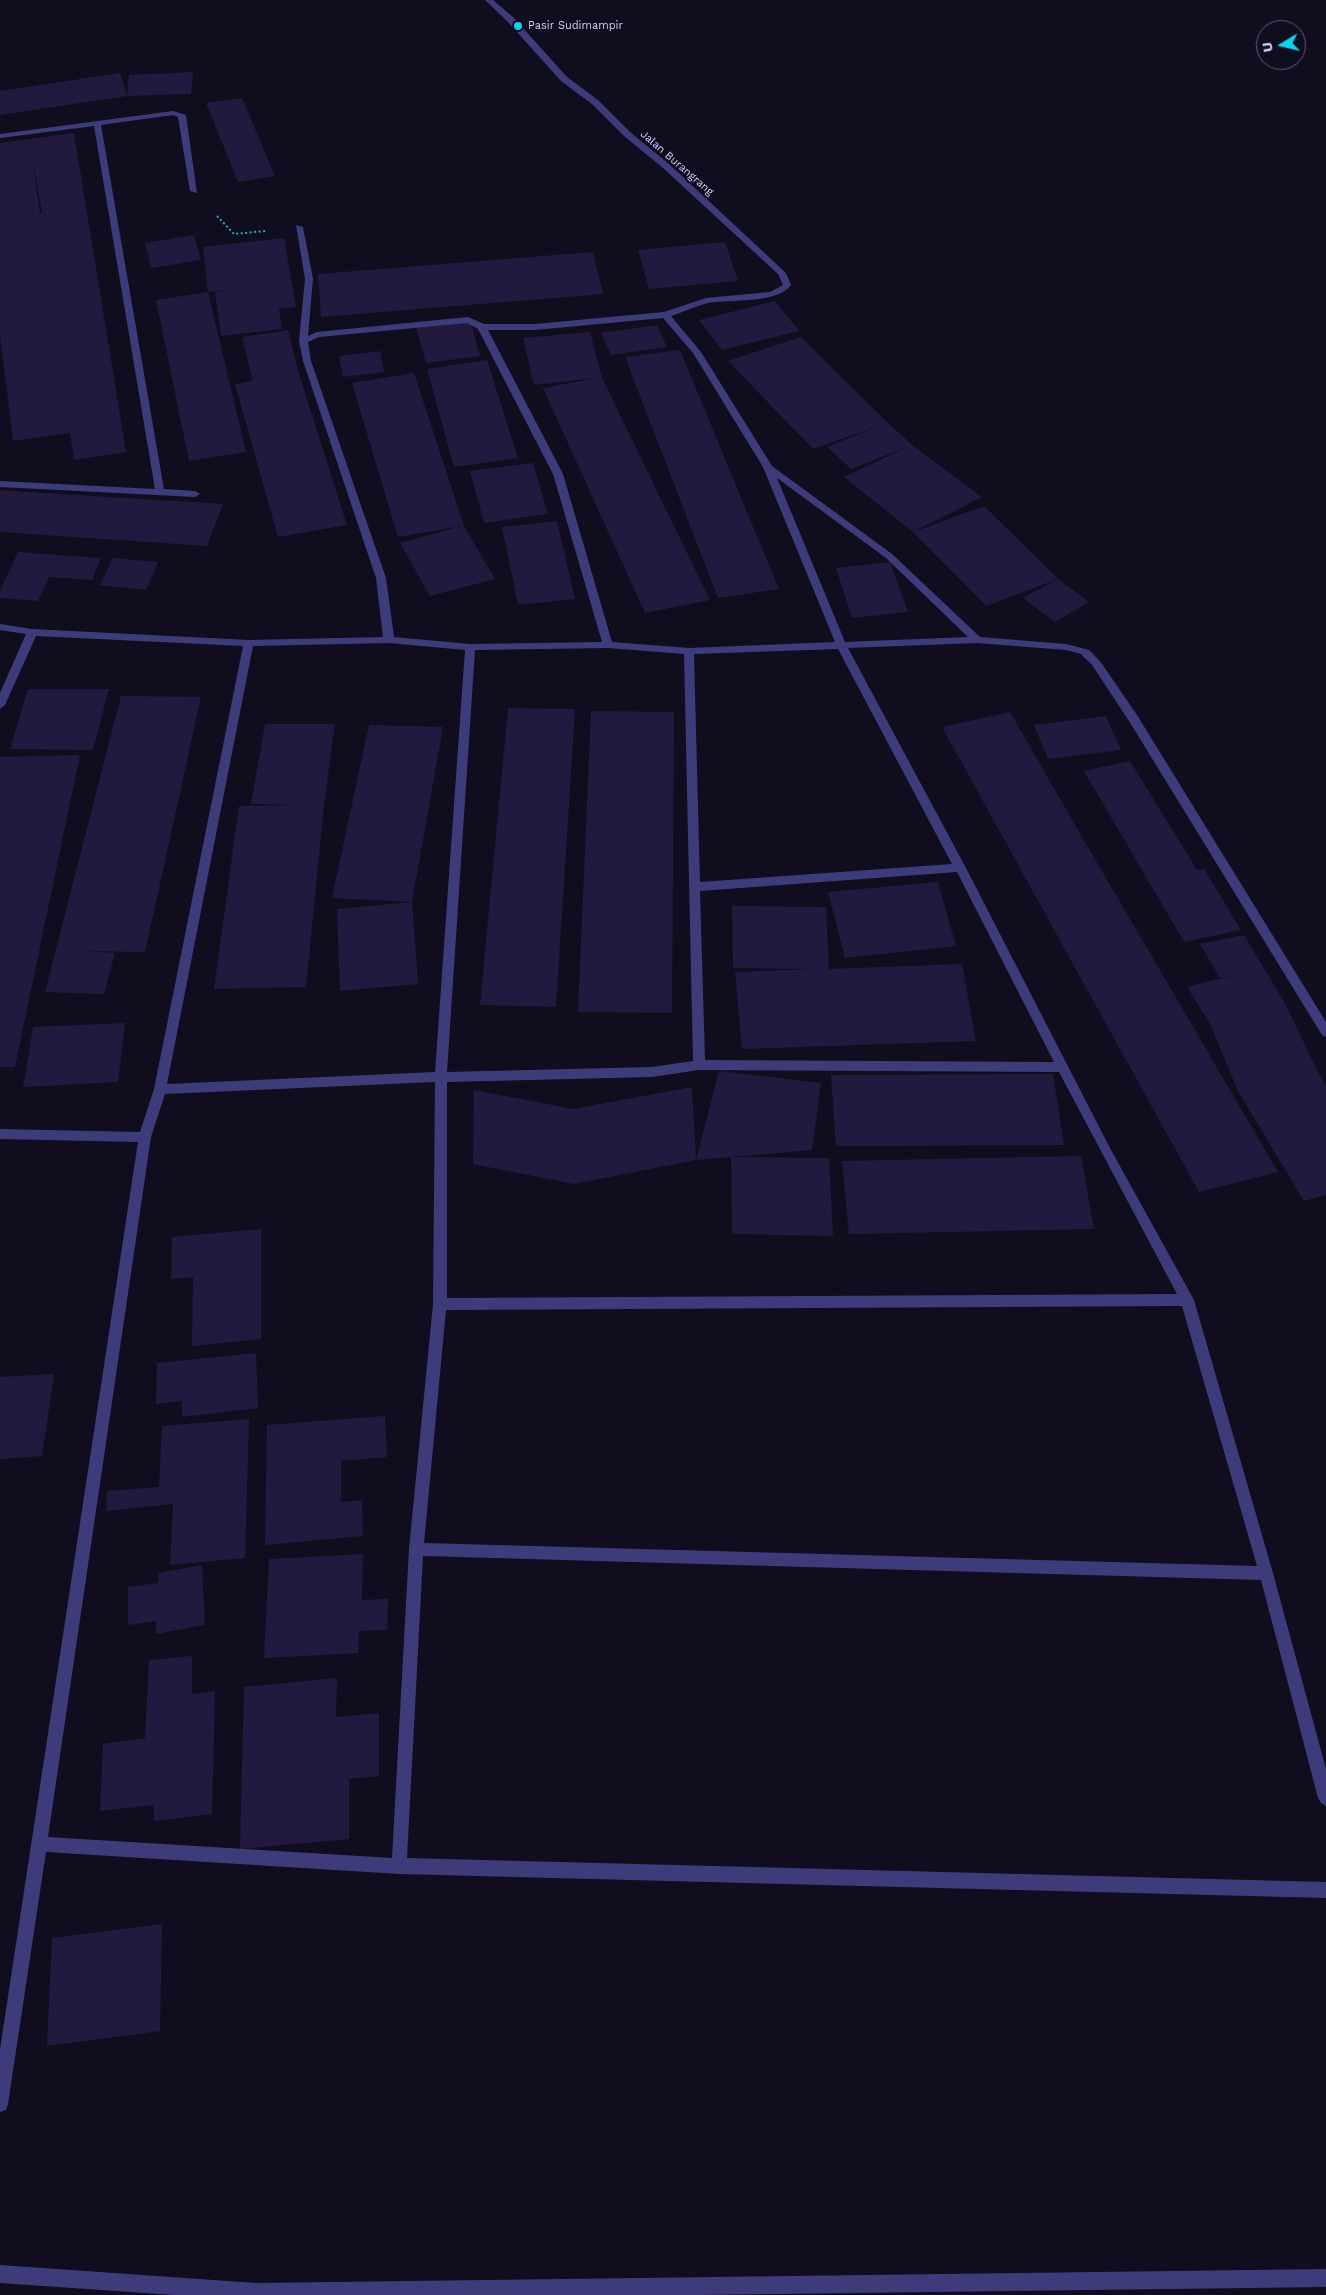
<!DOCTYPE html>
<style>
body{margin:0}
#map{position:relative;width:1326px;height:2295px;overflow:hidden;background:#100d1e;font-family:"Work Sans",sans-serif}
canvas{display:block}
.north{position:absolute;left:1256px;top:20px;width:50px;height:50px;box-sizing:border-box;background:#100d1e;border:1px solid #5e5a77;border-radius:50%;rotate:261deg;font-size:14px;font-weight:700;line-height:20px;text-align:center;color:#d3cdfc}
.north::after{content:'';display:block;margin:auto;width:18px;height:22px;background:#0cd2e9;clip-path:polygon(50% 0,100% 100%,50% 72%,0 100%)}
</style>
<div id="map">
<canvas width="1326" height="2295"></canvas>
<div class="north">U</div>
</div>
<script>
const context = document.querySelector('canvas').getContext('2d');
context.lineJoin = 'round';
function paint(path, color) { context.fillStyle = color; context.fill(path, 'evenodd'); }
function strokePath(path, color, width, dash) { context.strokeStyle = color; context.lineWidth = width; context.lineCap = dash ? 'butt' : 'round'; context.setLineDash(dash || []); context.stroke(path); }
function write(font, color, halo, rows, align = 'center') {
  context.font = font + ' "Work Sans",sans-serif'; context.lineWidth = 4.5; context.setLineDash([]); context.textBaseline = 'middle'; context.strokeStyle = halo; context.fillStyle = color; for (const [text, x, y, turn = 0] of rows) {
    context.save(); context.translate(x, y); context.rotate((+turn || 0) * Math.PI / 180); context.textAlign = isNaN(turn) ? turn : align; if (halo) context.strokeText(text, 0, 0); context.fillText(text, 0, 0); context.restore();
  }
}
paint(new Path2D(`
 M193,72L191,94L127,96L0,115V91L120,73L127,96L129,75Z
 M242,98L275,176L238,182L206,103Z
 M74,133L126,452L74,460L70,433L13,441L0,334V143ZM33,165L36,178L42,213H40Z
 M194,235L201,260L151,268L145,243Z
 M284,238L296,307L279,309L282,329L221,336L215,292L228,290L208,292L203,247Z
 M725,242L738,281L649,289L638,250Z
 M593,252L603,294L321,317L318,274Z
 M208,292L246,452L189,461L156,300Z
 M775,301L799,331L722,350L699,320Z
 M470,320L480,356L426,363L416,327Z
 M657,325L667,347L611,355L601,333Z
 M288,330L299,374L347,525L278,537L235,384L253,381L242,337Z
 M590,332L602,378L710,600L645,613L543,388L597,378L534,385L523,338Z
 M801,337L888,423L912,445L982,497L913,532L984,506L1058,579L1089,602L1055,622L1023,598L1058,579L986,606L913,532L844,477L907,447L851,469L827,447L876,427L813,449L728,361Z
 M680,350L754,529L779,589L718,598L625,357Z
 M380,351L384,372L343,377L339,356Z
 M487,360L518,458L454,467L427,369Z
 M414,373L464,526L495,579L430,596L400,543L462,526L398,537L352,383Z
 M533,463L548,514L484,523L470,471Z
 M0,490L28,492L223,504L207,546L0,532Z
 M557,521L575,599L518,605L502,527Z
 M18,552L58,555L101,558L92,580L49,577L38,601L0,598V591Z
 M113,558L158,562L146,590L100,585Z
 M890,562L908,612L852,618L836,568Z
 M28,689H109L93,750L10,749Z
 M121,696L201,697L145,952L84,951L115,953L104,994L45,992Z
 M508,708L575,709L556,1007L480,1005Z
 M591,711L674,712L672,1013L578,1012Z
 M1010,712L1089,849L1278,1172L1199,1192L942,727Z
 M1106,716L1121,750L1048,759L1034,725Z
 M265,724H335L324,804L306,987L214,989L239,806L298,805L251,804Z
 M369,725L443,727L412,902L332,898Z
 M80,755L15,1067H0V757Z
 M1130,761L1197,870L1204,869L1241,930L1184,942L1084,771Z
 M938,882L956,946L845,958L828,892Z
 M412,902L418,984L340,991L337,909Z
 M732,906L826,907L829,969L962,964L976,1041L742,1049L735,972L816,969L733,968Z
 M1244,935L1286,1005L1317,1070L1326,1085V1195L1304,1201L1238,1091L1210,1024L1187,987L1235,975L1220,978L1200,944Z
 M125,1023L118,1082L23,1087L33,1027Z
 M719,1071L821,1083L812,1150L696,1160Z
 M1053,1074L1064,1145L836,1146L831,1075Z
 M692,1087L696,1160L574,1184L473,1164L474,1090L573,1109Z
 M1081,1156L1094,1229L849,1234L842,1161Z
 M731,1157L829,1158L833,1236L732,1234Z
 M261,1229V1339L192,1346L193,1277L171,1279L172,1237Z
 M256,1353L258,1408L182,1417V1401L156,1404L157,1363Z
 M54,1374L42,1456L0,1459V1377Z
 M385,1416L387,1457L341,1461V1502L362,1500L363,1536L265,1545L267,1425Z
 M249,1419L245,1558L170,1565L173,1504L106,1511L107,1491L159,1487L162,1426Z
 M363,1554L362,1600L388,1599L387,1630L359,1631L358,1653L264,1658L269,1559Z
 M202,1565L205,1625L156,1634V1621L128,1625V1587L158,1583V1573Z
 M192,1656V1694L215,1691L212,1814L154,1821V1805L100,1811L103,1744L145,1738L149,1660Z
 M337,1678L336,1717L379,1713V1776L349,1779V1839L240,1849L244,1687Z
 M162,1924L160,2031L47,2046L52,1938Z`), '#221a3e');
strokePath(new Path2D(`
 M217,216L234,234L265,231`), '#34aaa4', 2, [2, 2.5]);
paint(new Path2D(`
 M485,0H493L513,17L567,77L598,100L630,132L669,164L786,273L791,285C778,304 730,299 708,303C696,306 683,312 671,316L701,352L772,466L892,554L980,637L1066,644L1089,650L1100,661L1137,715L1326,1022V1037L1322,1035L1129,721L1092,665L1081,654L1066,650L977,643L848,648L966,868L1110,1148L1194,1300L1273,1573L1326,1769V1806L1321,1803L1318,1798L1261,1580L423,1556L407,1858L1326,1882V1898L399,1874L46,1852L8,2104L6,2110L0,2112V2049L138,1142L0,1139V1129L140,1132L154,1089L243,646L36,636L5,705L0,709V693L26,634L0,630V624L32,629L249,640L383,637L376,578L303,361L299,341L305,279L296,225L303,227L313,279L308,336L317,332L468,317L484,324H535L664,312L706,298L770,292L783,285L778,274L663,168L624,136L592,104L561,81L507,21ZM663,318L693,353L763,467L835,642L689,648L612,642L563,474L488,330H535ZM467,323L478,329L553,474L602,642L470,644L394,637L386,578L311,361L308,342L319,337ZM777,478L886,558L968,637L845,642ZM389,643L465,650L435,1072L167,1084L253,646ZM608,648L684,654L693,1061L652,1067L447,1072L475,650ZM838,649L952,864L700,882L694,654ZM957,872L1054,1062L705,1060L700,891ZM699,1070L1059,1072L1177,1294L447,1298V1082L652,1077ZM435,1082L433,1304L409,1549L392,1858L48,1837L151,1137L165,1094ZM1182,1306L1257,1566L424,1543L446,1310Z
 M173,111L186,115L197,193L190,191L178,117L173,115L101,125L164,489L195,491L200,494L195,497L0,487V481L155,489L94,126L0,138V134Z
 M0,2265L256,2283L1326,2269V2287L698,2295H174L0,2283Z`), '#3e3b7b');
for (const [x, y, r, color] of [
 [518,26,5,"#0cd2e9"]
]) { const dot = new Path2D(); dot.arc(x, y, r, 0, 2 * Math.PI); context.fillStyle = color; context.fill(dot); strokePath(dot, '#100d1e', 2); }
write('11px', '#d3cdfc', '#100d1e', [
 ["Pasir Sudimampir",528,26]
], 'left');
write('11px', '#d3cdfc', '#100d1e', [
 ["Jalan Burangrang",677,163,41]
]);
</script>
